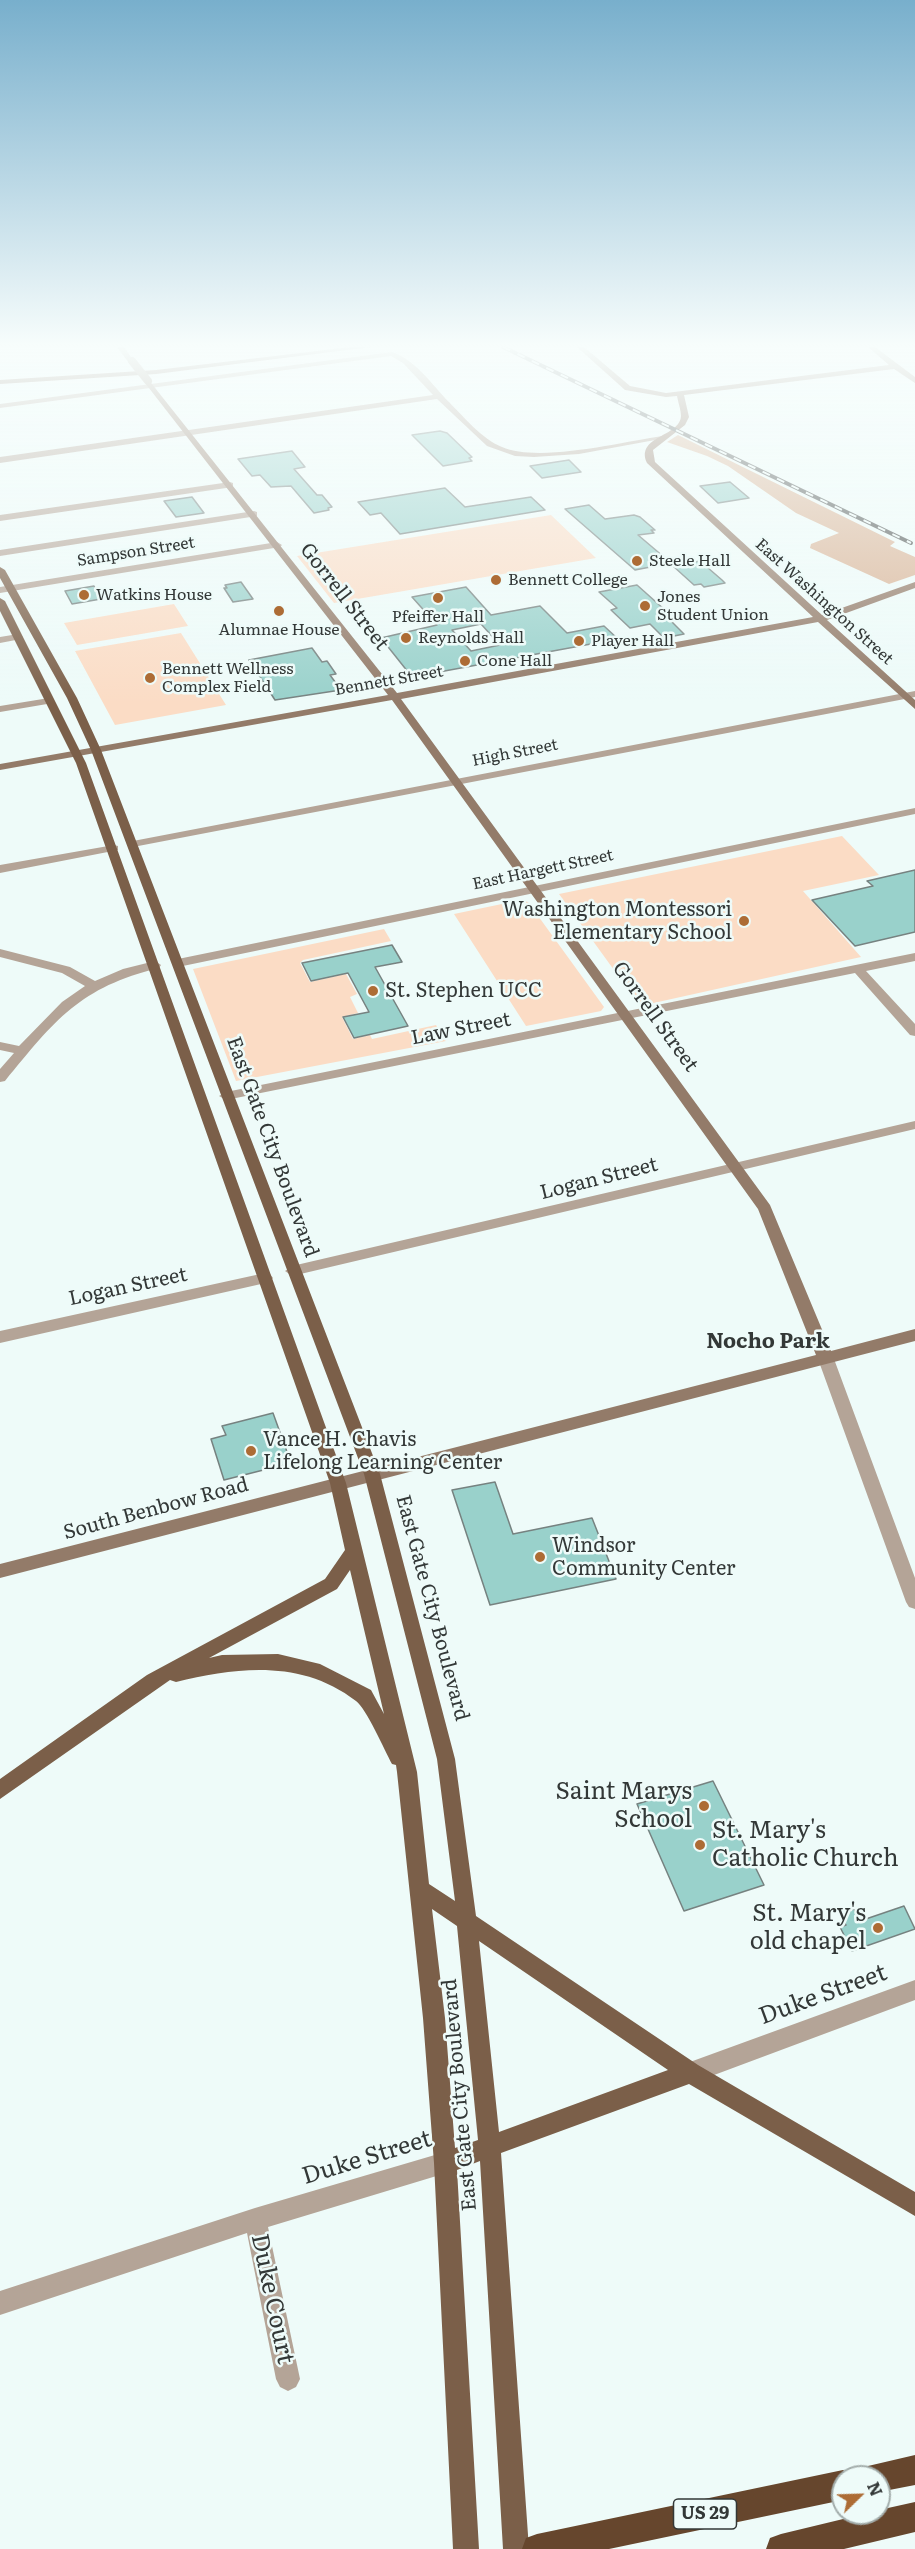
<!DOCTYPE html>
<style>
body{margin:0}
#map{position:relative;width:915px;height:2549px;overflow:hidden;background:#eefbf9;font-family:Literata,serif}
canvas{display:block}
.north{position:absolute;left:831px;top:2465px;width:60px;height:60px;box-sizing:border-box;background:#eefbf9;border:2px solid #a3adab;border-radius:50%;rotate:67deg;font-size:16px;font-weight:700;line-height:24px;text-align:center;color:#333837}
.north::after{content:'';display:block;margin:auto;width:21px;height:27px;background:#ad6c35;clip-path:polygon(50% 0,100% 100%,50% 72%,0 100%)}
</style>
<div id="map">
<canvas width="915" height="2549"></canvas>
<div class="north">N</div>
</div>
<script>
const context = document.querySelector('canvas').getContext('2d');
context.lineJoin = 'round';
function paint(path, color) { context.fillStyle = color; context.fill(path, 'evenodd'); }
function strokePath(path, color, width, dash) { context.strokeStyle = color; context.lineWidth = width; context.lineCap = dash ? 'butt' : 'round'; context.setLineDash(dash || []); context.stroke(path); }
function write(font, color, halo, rows, align = 'center') {
  context.font = font + ' Literata,serif'; context.lineWidth = 5; context.setLineDash([]); context.textBaseline = 'middle'; context.strokeStyle = halo; context.fillStyle = color; for (const [text, x, y, turn = 0] of rows) {
    context.save(); context.translate(x, y); context.rotate((+turn || 0) * Math.PI / 180); context.textAlign = isNaN(turn) ? turn : align; if (halo) context.strokeText(text, 0, 0); context.fillText(text, 0, 0); context.restore();
  }
}
paint(new Path2D(`
 M551,515L596,558L334,603L297,556Z
 M174,604L188,626L77,645L64,623Z
 M181,633L226,705L115,725L75,651Z
 M842,836L879,875L803,891L861,957L640,1006L559,894Z
 M521,900L528,902L604,1007L601,1011L526,1026L454,914Z
 M384,929L391,941L303,960L300,963L310,982L346,974L357,994L350,997L358,1013L342,1017L353,1039L370,1035L372,1039L436,1025L446,1041L236,1081L193,969Z`), '#fbdcc5');
paint(new Path2D(`
 M678,435L895,542L890,546L915,557V575L889,584L810,548L811,544L839,533L796,513L728,466L707,456L667,442Z`), '#d9b497');
const building = new Path2D(`
 M440,431L447,433L472,457L469,458L472,461L443,466L412,435Z
 M292,451L305,467L294,469L317,495H322L332,507L328,508L329,510L314,513L291,486L271,487L260,475L252,476L238,459Z
 M569,460L581,472L542,478L530,466Z
 M730,482L749,498L718,503L700,486Z
 M445,488L465,507L531,497L545,510L400,534L381,513L370,515L358,502Z
 M192,497L204,513L176,517L164,501Z
 M589,505L605,519L634,515L640,517L655,530H651L654,533L638,535L671,563L635,570L565,509Z
 M700,561L722,580L725,583L704,587L701,584L694,585L673,566Z
 M241,582L253,599L233,602L224,588H227L225,585Z
 M637,585L675,619L670,620L684,634L664,638L650,624L630,628L611,610L617,608L599,592Z
 M94,586L101,599L72,604L65,591Z
 M466,587L491,615L540,606L567,633L604,626L618,639L412,677L381,638L437,625L412,597ZM481,624L500,645L471,651L452,630Z
 M312,648L322,662L327,661L336,674L330,675L341,690L275,700L249,660Z
 M915,870V932L855,946L812,900L873,886L867,881Z
 M392,945L402,962L375,967L408,1026L354,1038L343,1017L369,1012L348,973L311,981L302,963Z
 M273,1413L291,1463L224,1480L211,1439L226,1435L222,1426Z
 M495,1482L513,1534L592,1518L616,1579L490,1605L452,1490Z
 M713,1781L764,1885L684,1911L637,1804Z
 M904,1906L915,1929L852,1951L840,1927L846,1925L840,1914L854,1909L860,1921Z`);
paint(building, '#99d1cb');
strokePath(building, '#768280', 1.5);
paint(new Path2D(`
 M392,352C416,360 433,386 449,402C464,417 482,439 502,447C539,463 622,442 662,436L666,438L579,454L534,457L515,456L487,446L437,399L0,463V457L433,395L403,363L391,356L0,408V404Z
 M230,482L233,483V487L0,521V515Z
 M254,511L257,512V516L0,556V550Z
 M277,542L282,545L280,547L0,593V587Z
 M18,634L23,637L21,639L0,643V637Z
 M915,691V697L133,847L127,844L133,841Z
 M49,698L53,699V703L0,712V706Z
 M915,808V814L178,967L172,963L178,959Z
 M114,845L118,846V850L0,873V865Z
 M0,949L70,967L95,981L123,969L155,961L161,965L159,968C80,987 55,1020 5,1081L0,1082V1069L14,1053L0,1050V1042L19,1046L62,1002L85,986L62,973L0,957Z
 M915,953V961L866,971L915,1024V1036L910,1035L855,973L226,1100L219,1096L226,1092Z
 M915,1121V1129L292,1276L285,1271L292,1266Z
 M265,1273L270,1274L273,1278L270,1282L0,1343V1331Z
 M826,1353L832,1355L834,1359L915,1578V1609L909,1607L906,1602L818,1359L820,1355Z
 M915,1980V2000L690,2084L682,2081L679,2073L682,2065L690,2062Z
 M445,2152L453,2155L456,2163L453,2171L268,2227L300,2379L296,2387L288,2391L280,2387L276,2379L247,2233L0,2315V2291L255,2208Z`), '#b4a497');
paint(new Path2D(`
 M117,347H124L135,363H129Z
 M577,347H584L630,386L666,393L889,365L868,347H875L915,377V383L894,369L684,395L689,417L685,425L653,450L655,462L822,615L915,582V588L827,620L915,700V709L818,622L401,699L770,1205L831,1351L915,1329V1341L0,1578V1564L816,1355L758,1209L392,700L0,770V764L388,695L145,383L148,379L397,693L813,617L647,463C635,436 680,437 681,416C681,410 678,402 677,396L666,397L625,390Z`), '#937b69');
paint(new Path2D(`
 M351,347H371L156,374L0,384V380L156,370Z
 M0,567L5,570L77,698L101,750L380,1474L455,1759L476,1916L698,2065L915,2192V2216L689,2084L501,2153L529,2549H503L480,2161L457,2170L479,2549H453L434,2163L423,2018L397,1772L396,1765L392,1764C385,1751 366,1708 356,1701C302,1659 237,1667 176,1682L170,1680L0,1799V1779L147,1675L325,1579L345,1550L330,1483L76,763L0,611V598L5,601L86,763L346,1483L417,1772L429,1884L455,1901L437,1759L364,1474L91,750L67,698L0,578ZM350,1570L384,1714L371,1690L320,1664L278,1654L222,1655L209,1658L337,1589ZM432,1909L457,1926L478,2140L455,2148L445,2018ZM479,1941L668,2070L499,2132Z`), '#7b5f49');
paint(new Path2D(`
 M915,2455V2485L879,2492V2477H864L868,2466Z
 M843,2470L855,2477H843V2500L609,2549H522L526,2538L537,2534Z
 M915,2502V2532L844,2549H766L770,2538L781,2534L868,2513H879V2510Z`), '#66462d');
const rail = new Path2D(`
 M503,347L911,543`);
strokePath(rail, '#505655', 4);
strokePath(rail, '#eefbf9', 2, [8]);
strokePath(new Path2D(`
 M132,361L148,381`), '#937b69', 8);
const sky = context.createLinearGradient(0, 0, 0, 704);
sky.addColorStop(0, '#78afcc');
sky.addColorStop(0.49, '#f7fdfc');
sky.addColorStop(1, '#f7fdfc00');
context.fillStyle = sky;
context.fillRect(0, 0, 915, 704);
for (const [x, y, r, color] of [
 [637,561,6,"#ad6c35"],
 [496,580,6,"#ad6c35"],
 [84,595,6,"#ad6c35"],
 [438,598,6,"#ad6c35"],
 [645,606,6,"#ad6c35"],
 [279,611,6,"#ad6c35"],
 [406,638,6,"#ad6c35"],
 [579,641,6,"#ad6c35"],
 [465,661,6,"#ad6c35"],
 [150,678,6,"#ad6c35"],
 [744,921,6,"#ad6c35"],
 [373,991,6,"#ad6c35"],
 [251,1451,6,"#ad6c35"],
 [540,1557,6,"#ad6c35"],
 [704,1806,6,"#ad6c35"],
 [700,1845,6,"#ad6c35"],
 [878,1928,6,"#ad6c35"]
]) { const dot = new Path2D(); dot.arc(x, y, r, 0, 2 * Math.PI); context.fillStyle = color; context.fill(dot); strokePath(dot, '#eefbf9', 2); }
write('16px', '#333837', '#eefbf9', [
 ["Sampson Street",136,552,-9],
 ["East Washington Street",824,602,42],
 ["Bennett Street",389,681,-10],
 ["High Street",515,753,-11],
 ["East Hargett Street",543,870,-12]
]);
write('16px', '#333837', '#eefbf9', [
 ["Steele Hall",649,561],
 ["Bennett College",508,580],
 ["Watkins House",96,595],
 ["Jones",657,597],
 ["Student Union",657,615],
 ["Pfeiffer Hall",438,617,"center"],
 ["Alumnae House",279,630,"center"],
 ["Reynolds Hall",418,638],
 ["Player Hall",591,641],
 ["Cone Hall",477,661],
 ["Bennett Wellness",162,669],
 ["Complex Field",162,687]
], 'left');
for (const [x, y, w] of [
 [705,2514,63]
]) { const box = new Path2D(); box.roundRect(x - w / 2, y - 15, w, 30, 4.5); context.fillStyle = '#eefbf9'; context.fill(box); strokePath(box, '#333837', 1.5); }
write('bold 18px', '#333837', null, [
 ["US 29",705,2514]
]);
write('20px', '#333837', '#eefbf9', [
 ["Gorrell Street",344,597,52],
 ["Gorrell Street",655,1017,54],
 ["Law Street",461,1029,-11],
 ["East Gate City Boulevard",272,1147,70],
 ["Logan Street",599,1179,-14],
 ["Logan Street",128,1287,-12],
 ["South Benbow Road",156,1509,-15],
 ["East Gate City Boulevard",432,1608,75],
 ["East Gate City Boulevard",460,2095,-95]
]);
write('20px', '#333837', '#eefbf9', [
 ["Washington Montessori",732,910,"right"],
 ["Elementary School",732,933,"right"],
 ["St. Stephen UCC",385,991],
 ["Vance H. Chavis",263,1440],
 ["Lifelong Learning Center",263,1463],
 ["Windsor",552,1546],
 ["Community Center",552,1569]
], 'left');
write('bold 21px', '#333837', '#eefbf9', [
 ["Nocho Park",768,1342]
]);
write('24px', '#333837', '#eefbf9', [
 ["Saint Marys",692,1792],
 ["School",692,1820],
 ["St. Mary's",712,1831,"left"],
 ["Catholic Church",712,1859,"left"],
 ["St. Mary's",866,1914],
 ["old chapel",866,1942]
], 'right');
write('24px', '#333837', '#eefbf9', [
 ["Duke Street",823,1995,-20],
 ["Duke Street",367,2158,-17],
 ["Duke Court",272,2299,78]
]);
</script>
